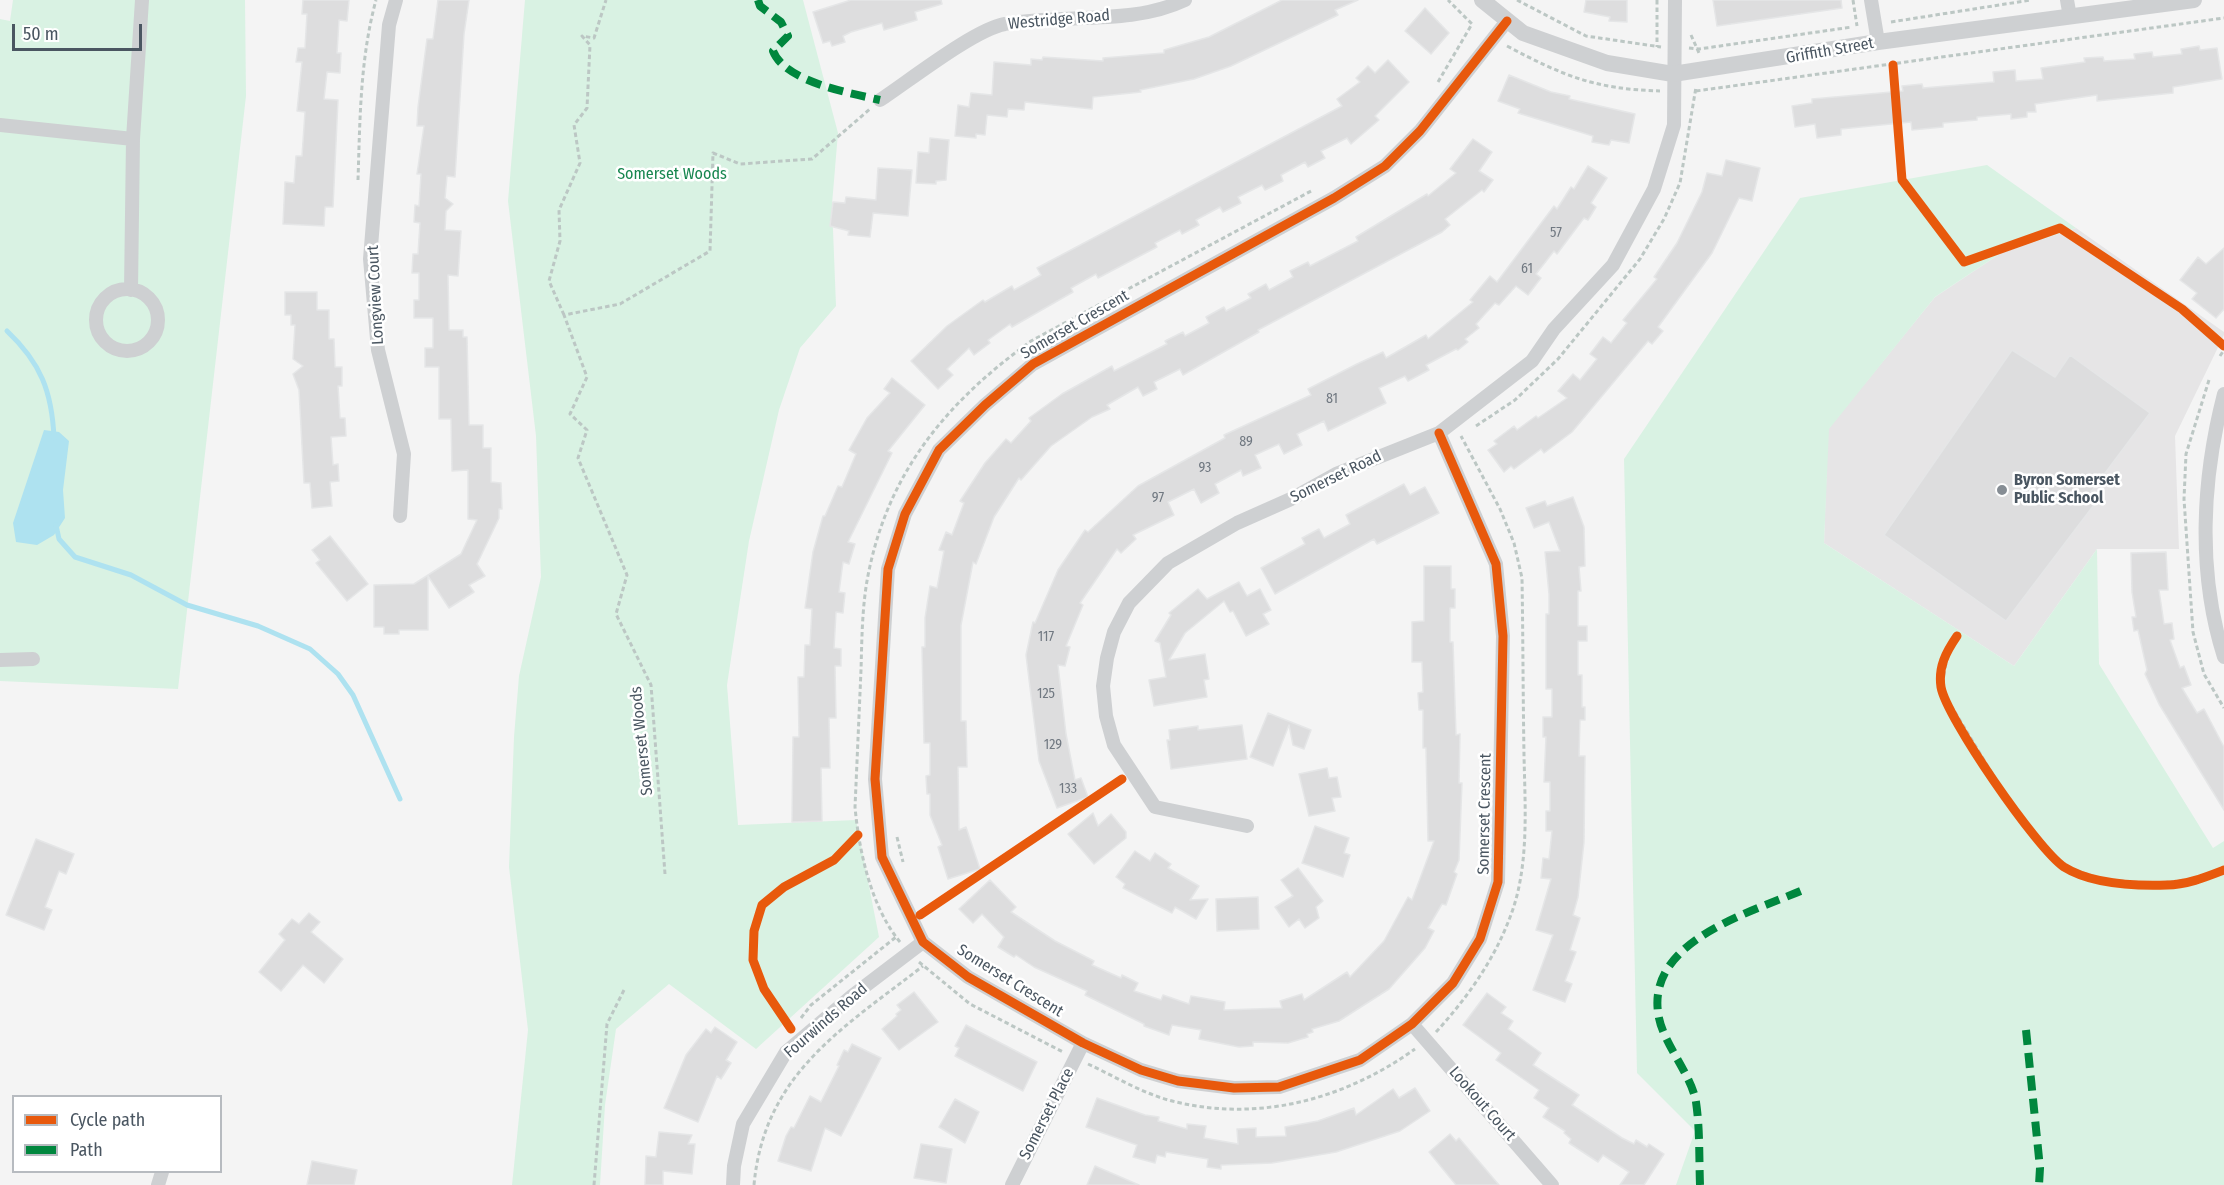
<!DOCTYPE html>
<style>
body{margin:0}
#map{position:relative;width:2224px;height:1185px;overflow:hidden;background:#f4f4f4;font-family:"Fira Sans Condensed",sans-serif}
canvas{display:block}
.legend{position:absolute;left:12px;top:1095px;width:210px;height:78px;box-sizing:border-box;background:#fff;border:2px solid #b7bbc0;margin:0;padding:8px 10px;list-style:none;font-size:18px;color:#4a5661}
.legend li{display:flex;align-items:center;gap:12px;height:30px}
.legend b{width:30px;border:2px solid #b7bbc0}
.scale{position:absolute;left:12px;top:24px;width:130px;height:27px;box-sizing:border-box;border:3px solid #4a5661;border-top:0;padding-left:8px;font-size:18px;line-height:21px;white-space:nowrap;color:#4a5661;-webkit-text-stroke:4px #fff;paint-order:stroke}
</style>
<div id="map">
<canvas width="2224" height="1185"></canvas>
<ul class="legend">
<li><b style="height:8px;background:#e8590c"></b>Cycle path</li>
<li><b style="height:8px;background:#00873e"></b>Path</li>
</ul>
<div class="scale">50 m</div>
</div>
<script>
const context = document.querySelector('canvas').getContext('2d');
context.lineJoin = 'round';
function paint(path, color) { context.fillStyle = color; context.fill(path, 'evenodd'); }
function strokePath(path, color, width, dash) { context.strokeStyle = color; context.lineWidth = width; context.lineCap = dash ? 'butt' : 'round'; context.setLineDash(dash || []); context.stroke(path); }
function write(font, color, halo, rows, align = 'center') {
  context.font = font + ' "Fira Sans Condensed",sans-serif'; context.lineWidth = 5; context.setLineDash([]); context.textBaseline = 'middle'; context.strokeStyle = halo; context.fillStyle = color; for (const [text, x, y, turn = 0] of rows) {
    context.save(); context.translate(x, y); context.rotate((+turn || 0) * Math.PI / 180); context.textAlign = isNaN(turn) ? turn : align; if (halo) context.strokeText(text, 0, 0); context.fillText(text, 0, 0); context.restore();
  }
}
paint(new Path2D(`
 M2076,228L2224,332V335L2175,436L2179,549H2097L2014,666L1824,543L1828,429L1935,297L2001,253Z`), '#e6e5e6');
paint(new Path2D(`
 M13,0H245L246,96L178,689L0,681V19L10,21Z
 M525,0H803L838,133L832,204L836,306L800,348L779,410L749,541L727,685L738,825L856,820L879,937L756,1049L669,984L616,1029L605,1105L600,1185H512L528,1030L509,867L514,737L519,676L541,577L536,436L508,201Z
 M1987,165L2076,228L2001,253L1935,297L1829,429L1824,543L2014,666L2097,549L2099,664L2213,848L2224,841V1185H1676L1695,1131L1637,1073L1624,459L1800,198Z`), '#d9f2e3');
paint(new Path2D(`
 M44,430L59,432L69,441L63,490L65,518L54,535L37,545L16,542L13,523Z`), '#aee2f0');
strokePath(new Path2D(`
 M7,331C41,363 52,392 54,438
 M56,525L59,539L75,557L131,575L187,605L258,626L310,649L338,674L353,695L400,799`), '#aee2f0', 5);
const building = new Path2D(`
 M303,0H349L347,21L339,20L337,53H341L340,73L327,72L324,99L338,100L333,207H325L324,226L283,224L285,182L294,183L296,156H302L305,112L297,111L302,62H296L298,48H305L307,14H302Z
 M438,0H469L464,34L455,177L447,176L445,198L453,204L446,211L445,230L461,231L458,276L448,275L449,330H463V337H467L469,425H483V448H491V482L501,483L502,509H499V518L477,564L485,576L469,585L474,592L449,608L428,576V630H399V634H384V627H374V585L414,584L461,554L477,520L468,519V470L452,471L451,419H439V367H425V348H433V318H414V300H419V273H412L413,254H418L420,223L414,222L415,205L419,206L421,174H417L424,126H417L418,107L427,39H433Z
 M851,0H941L942,4L915,12L917,20L884,30L882,23L851,32L843,36L845,42L832,46L830,41L823,43L813,12Z
 M1282,0H1358L1335,10L1338,15L1231,66L1194,79L1140,90L1141,92L1093,97L1092,109L1025,102L1024,110L1008,109L1007,117L987,115L985,135L976,134V138L955,136L958,105L969,107L971,93L992,95L994,62L1031,65V59L1042,60L1043,57L1103,61V58L1164,53V50L1209,37Z
 M1586,0H1627V22L1609,21L1610,17L1584,12Z
 M1713,0H1841L1842,8L1717,26Z
 M1425,8L1449,33L1431,54L1405,31Z
 M2199,46L2200,50L2217,48L2222,79L2173,87V93L2097,101V95L2035,104L2036,112H2027V117L2011,119V114L1977,117V120L1943,123V127L1912,130L1911,122L1841,129V135L1817,138L1815,124L1795,127L1792,106L1812,103V99L1903,91L1902,86L1922,84L1923,88L1994,82L1993,72L2015,70L2016,81L2043,79L2041,68L2085,62L2084,58L2103,57L2104,61L2135,59L2134,54L2152,52L2153,57L2182,54L2181,49Z
 M1388,60L1409,82L1375,116L1379,120L1351,144L1347,138L1321,151L1325,158L1308,167L1305,162L1281,175L1283,181L1265,190L1262,185L1238,197L1241,203L1223,212L1220,207L1196,220L1199,225L1182,234L1180,230L1155,243L1157,247L1098,278L1096,274L1071,288L1073,292L1012,327L1010,324L988,340L990,343L974,355L969,348L947,369L953,375L938,389L911,361L947,326L983,300L985,302L1012,286L1014,290L1041,275L1037,268L1342,106L1337,99L1360,82L1356,78L1368,66L1375,73Z
 M1509,75L1551,92L1570,96L1569,99L1635,114L1629,143L1611,140L1609,145L1592,142L1593,136L1518,113L1520,109L1498,101Z
 M930,138L949,140L946,180L936,181V184L916,183L918,152L929,153Z
 M1473,139L1492,152L1479,171L1493,180L1484,192L1482,190L1445,219L1450,225L1442,232L1258,330L1259,332L1183,375L1180,369L1154,382L1157,389L1143,396L1138,387L1107,405L1110,409L1092,417L1051,446L1021,480L1019,478L994,517L976,564L973,562L961,625V721H966L967,767H958L959,830L966,827L980,869L948,879L938,847L942,845L930,815V794H927L926,776L930,775V743H924L922,647H925V618L930,586L937,588L944,551L939,550L946,532L952,535L964,503L960,501L985,463L1006,439L1011,443L1031,421L1029,418L1062,394L1112,366L1114,371L1167,344L1165,341L1183,332L1185,336L1209,323L1206,317L1224,307L1226,311L1251,298L1248,294L1266,284L1269,290L1293,277L1290,271L1308,262L1310,266L1358,241L1356,237L1427,194L1428,196L1456,173L1450,169Z
 M1726,160L1760,168L1752,201L1739,198L1712,253L1658,327L1663,331L1652,344L1648,341L1572,432L1544,453L1541,449L1514,469L1511,466L1504,472L1488,450L1497,444L1494,441L1514,426L1517,430L1536,416L1538,418L1567,398L1558,391L1573,374L1580,380L1597,359L1590,354L1603,337L1611,343L1627,323L1623,320L1657,279L1654,277L1677,243L1702,192L1707,173L1722,176Z
 M1588,166L1607,178L1591,203L1596,207L1588,220L1584,218L1557,254L1554,251L1536,274L1541,278L1528,295L1516,286L1499,305L1495,303L1476,324L1479,328L1465,339L1468,342L1458,350L1456,349L1426,365L1429,370L1408,381L1405,376L1379,388L1386,403L1328,431L1324,421L1297,434L1302,445L1284,454L1279,444L1255,455L1261,468L1243,476L1241,470L1215,484L1219,493L1201,503L1194,489L1168,502L1174,515L1133,535L1136,539L1121,553L1117,549L1080,603L1083,605L1066,646L1070,647L1065,666L1058,665L1066,734L1075,780L1081,778L1088,797L1057,808L1039,761L1026,655L1033,622L1035,623L1058,570L1085,530L1088,532L1138,486L1225,438L1224,435L1311,395L1308,389L1357,364L1383,352L1386,358L1426,335L1428,339L1473,302L1470,300L1490,276L1497,282L1554,206L1557,209L1571,187L1574,189Z
 M878,168L912,170L908,216L873,213L870,237L848,235L849,231L830,226L833,202L845,203L846,197L876,200Z
 M2224,248V309L2216,318L2192,299L2197,293L2180,280L2198,257L2206,264Z
 M285,292H317V310H329V339H334L335,367H342V386H338L340,418H345L346,436L331,437L333,465L338,464L339,481L330,482L332,506L312,508L310,483H304L299,390L293,374L303,366L293,359L295,325H291V315H285Z
 M2012,350L2055,377L2070,355L2150,413L2091,492L2100,497L2006,621L1884,535Z
 M892,378L925,405L888,451L892,453L848,542L855,544L849,564L843,562L839,592L845,593L843,613L836,612L834,648L841,649V666H835L836,718H829L830,768H821L822,821L792,822L793,737H799L798,677H804L805,645H810L812,609L805,608L813,552L823,516H825L838,486L842,487L856,454L849,450L867,418L890,393L884,389Z
 M1404,484L1410,495L1425,487L1439,513L1377,544L1374,539L1275,594L1261,568L1305,544L1302,538L1319,529L1324,538L1350,524L1346,515Z
 M1573,497L1584,527L1585,566L1579,567L1581,591H1578V626H1587V641H1578V675H1582V707H1585V720H1580L1579,756H1585L1584,842L1578,897L1573,915L1580,918L1570,950L1576,952L1565,981L1572,984L1565,1002L1533,990L1553,935L1536,930L1551,879L1541,878L1543,858L1549,859L1552,831H1546V811H1550V782H1544L1546,737H1543V717H1552V689H1546V614H1549V594L1545,552L1560,551L1549,522L1534,528L1526,508L1545,501L1547,506Z
 M330,536L368,584L347,601L316,563L320,560L312,550Z
 M2166,552L2168,590H2159L2164,624L2172,623L2174,639L2170,640L2180,668L2184,666L2191,685L2182,688L2197,713L2204,709L2224,747V810L2159,704L2145,674L2147,670L2138,630L2134,631L2132,617H2136L2132,592L2131,553Z
 M1424,566H1451V589H1455V608H1450V642H1453L1456,735L1460,734L1459,783H1462L1459,860L1454,872L1457,874L1446,905L1442,904L1428,928L1434,931L1425,948L1389,989L1339,1021L1312,1029L1313,1032L1307,1034L1308,1037L1288,1043L1253,1042V1046L1239,1047L1199,1039L1201,1030L1172,1025L1169,1035L1144,1026V1024L1085,995L1087,991L1034,967L1016,955L1014,957L998,947L1004,937L982,914L973,923L959,909L990,880L1016,907L1011,912L1055,941L1094,961L1092,965L1121,978L1122,975L1138,983L1134,991L1161,1000L1163,995L1189,1004L1191,996L1225,1002L1224,1010L1282,1008L1280,1001L1302,994L1304,1000L1347,972L1350,977L1384,941L1408,897L1412,900L1434,841H1428L1426,748H1423V710H1419L1418,693L1423,692L1422,662H1412V622L1424,621Z
 M1239,582L1247,596L1260,589L1271,610L1263,614L1269,624L1246,636L1233,611L1230,612L1224,601L1185,633L1169,660L1205,654L1209,679L1204,680L1207,697L1154,706L1149,680L1166,677L1160,643L1155,641L1171,615L1169,613L1198,589L1207,599Z
 M1268,713L1311,730L1304,749L1293,745L1289,725L1273,766L1250,757Z
 M1242,725L1247,759L1171,769L1167,740H1170L1169,730L1198,726V730Z
 M1327,768L1329,778L1337,777L1341,797L1332,798L1335,811L1309,816L1299,774Z
 M1093,813L1098,826L1111,814L1126,832V838L1094,864L1068,834Z
 M1315,826L1349,838L1344,853L1350,855L1343,877L1302,863Z
 M36,839L74,854L66,874L59,871L45,907L52,910L44,930L6,915Z
 M1135,851L1150,861L1155,853L1171,864L1168,868L1199,886L1190,900L1208,899L1196,919L1175,907L1172,913L1123,888L1125,884L1116,877Z
 M1298,868L1323,901L1316,907L1319,918L1305,928L1299,919L1289,927L1275,907L1293,896L1281,880Z
 M1258,897L1259,929L1217,931L1216,899Z
 M309,913L320,922L311,932L343,959L324,983L303,965L281,991L259,972L285,940L279,934L292,919L299,924Z
 M914,992L938,1022L899,1050L882,1029L897,1016L896,1014L901,1010L897,1005Z
 M1487,993L1506,1007L1501,1013L1513,1021L1508,1029L1541,1053L1533,1065L1579,1095L1572,1105L1622,1138L1634,1144L1636,1140L1647,1147L1649,1144L1664,1154L1644,1185H1620L1629,1172L1603,1155L1598,1162L1569,1143L1571,1139L1564,1133L1565,1131L1543,1117L1549,1108L1534,1098L1539,1090L1496,1060L1501,1053L1463,1025Z
 M966,1025L1037,1062L1023,1091L955,1056L959,1048L955,1046Z
 M715,1027L737,1042L726,1060L731,1063L721,1079L717,1076L698,1122L664,1108L686,1055L706,1029L711,1033Z
 M852,1044L881,1058L841,1136L825,1128L811,1171L778,1161L786,1136L791,1127L794,1128L810,1096L821,1102L839,1066L837,1065L844,1050L848,1052Z
 M1415,1088L1430,1111L1400,1131L1336,1152L1272,1163L1221,1165V1169L1207,1167L1208,1159L1166,1152L1165,1157L1157,1155L1155,1163L1133,1157L1137,1145L1086,1127L1097,1098L1145,1115L1159,1117L1158,1121L1187,1129V1124L1206,1126L1204,1138L1238,1144L1237,1129L1256,1128V1137L1286,1136L1285,1127L1318,1121L1354,1108L1356,1115L1393,1089L1399,1098Z
 M955,1099L979,1112L965,1143L939,1127Z
 M659,1132L692,1135L688,1144H695L692,1174L663,1171V1185H645L646,1156L656,1157Z
 M1450,1134L1456,1141L1459,1138L1499,1185H1456L1429,1152Z
 M921,1144L952,1149L946,1183L914,1178Z
 M312,1161L357,1170L354,1185H307Z
 M1095,1166L1139,1185H1087Z`);
paint(building, '#ddddde');
strokePath(building, '#e5e6e7', 1.5);
strokePath(new Path2D(`
 M1517,0L1586,36L1661,47
 M1657,0V47
 M1853,0L1857,26
 M1891,22L2031,0
 M1691,35L1699,53
 M1507,46C1564,76 1594,89 1660,91
 M1689,48L1699,49L1852,27
 M1438,82L1472,24L1448,0
 M1696,91L2224,18
 M358,180C360,119 360,59 376,0
 M564,315L549,281L560,241L559,210L580,163L574,125L587,108L590,45L582,36L594,38L606,0
 M2220,356L2224,350
 M2209,380L2186,454L2184,499L2193,632L2204,674L2224,708
 M1476,426L1515,400L1558,359L1640,259L1664,219L1680,183L1696,87
 M1957,636L1947,658L1941,689L2013,808L2064,867L2102,879L2153,884L2193,879L2224,870
 M897,837L903,862
 M665,874L651,685L616,614L627,575L578,458L587,430L570,414L587,377L564,315L620,304L710,251L713,153L740,164L812,159L870,109
 M900,942C871,907 859,851 855,807C857,762 859,716 861,670C862,636 862,600 870,566C892,466 951,399 1031,341L1313,190
 M919,962L970,1004L1063,1052
 M801,1018L811,1005L896,937
 M1436,1032C1469,996 1497,956 1513,909C1529,861 1525,805 1524,755C1523,696 1523,637 1522,578L1514,543L1500,509L1461,436
 M1088,1064C1116,1077 1145,1095 1176,1102C1261,1122 1345,1099 1415,1049
 M594,1185L607,1024L624,990
 M754,1185C764,1074 843,1028 923,966`), '#bcc7c4', 3, [4.5, 3]);
strokePath(new Path2D(`
 M396,0L389,25L370,259L378,350L404,454L400,516
 M1871,0L1878,42
 M2067,0L2070,17
 M880,100C909,81 975,29 1005,24C1062,13 1131,26 1185,0
 M0,125L133,139L131,290
 M133,139L142,0
 M96 320a31 31 0 1 1 62 0a31 31 0 1 1-62 0Z
 M2224,394C2202,479 2197,572 2224,657
 M1439,433L1496,564L1503,636L1498,882L1480,939L1453,983L1412,1024L1360,1060L1279,1087L1234,1088L1178,1081L1141,1070L1083,1043L968,977L923,942L882,857L875,779L888,569L905,514L939,450L985,405L1033,364L1334,198L1385,166L1420,131L1507,21
 M0,660L33,659
 M1247,826L1155,807L1114,745L1106,716L1103,686L1107,658L1114,632L1129,603L1168,563L1237,523L1291,499L1336,474L1439,433L1532,361L1554,329L1613,265L1654,189L1674,125L1675,0
 M1412,1024L1552,1185
 M158,1185L162,1172
 M733,1185L734,1166L743,1124L786,1052L852,996L923,942
 M1012,1185L1083,1043`), '#ced0d2', 14);
strokePath(new Path2D(`
 M1482,0L1523,33L1607,63L1673,74L1878,42L2194,0`), '#ced0d2', 16);
strokePath(new Path2D(`
 M758,0L760,6L781,22L788,36L773,51C785,82 850,93 880,100
 M2026,1030L2040,1168L2039,1185
 M1700,1185C1699,1158 1700,1129 1696,1102C1692,1076 1664,1044 1659,1018C1643,942 1749,913 1803,890`), '#00873e', 8, [15, 8]);
strokePath(new Path2D(`
 M1893,65L1902,180L1964,262L2060,228L2182,309L2224,346
 M1439,433L1496,564L1503,636L1498,882L1480,939L1453,983L1412,1024L1360,1060L1279,1087L1234,1088L1178,1081L1141,1070L1083,1043L968,977L923,942L882,857L875,779L888,569L905,514L939,450L985,405L1033,364L1334,198L1385,166L1420,131L1507,21
 M1957,636C1946,652 1938,667 1941,687C1946,717 2037,849 2064,867C2091,884 2136,886 2167,885C2186,885 2206,877 2224,870
 M920,915L1122,779
 M791,1029L764,989L753,960L754,931L762,905L784,887L834,860L858,835`), '#e8590c', 9);
for (const [x, y, r, color] of [
 [2002,490,6,"#868d94"]
]) { const dot = new Path2D(); dot.arc(x, y, r, 0, 2 * Math.PI); context.fillStyle = color; context.fill(dot); strokePath(dot, '#fff', 2); }
write('14px', '#707881', null, [
 ["57",1556,233],
 ["61",1527,269],
 ["81",1332,399],
 ["89",1246,442],
 ["93",1205,468],
 ["97",1158,498],
 ["117",1046,637],
 ["125",1046,694],
 ["129",1053,745],
 ["133",1068,789]
]);
write('16px', '#4a5661', '#fff', [
 ["Westridge Road",1059,20,-5],
 ["Griffith Street",1830,51,-10],
 ["Longview Court",376,295,-93],
 ["Somerset Crescent",1075,325,-30],
 ["Somerset Road",1336,477,-26],
 ["Somerset Woods",642,741,-96],
 ["Somerset Crescent",1485,814,-89],
 ["Somerset Crescent",1010,981,32],
 ["Fourwinds Road",826,1021,-41],
 ["Lookout Court",1482,1104,49],
 ["Somerset Place",1047,1114,-63]
]);
write('16px', '#17864f', '#fff', [
 ["Somerset Woods",672,175]
]);
write('bold 16px', '#4a5661', '#fff', [
 ["Byron Somerset",2014,481],
 ["Public School",2014,499]
], 'left');
</script>
